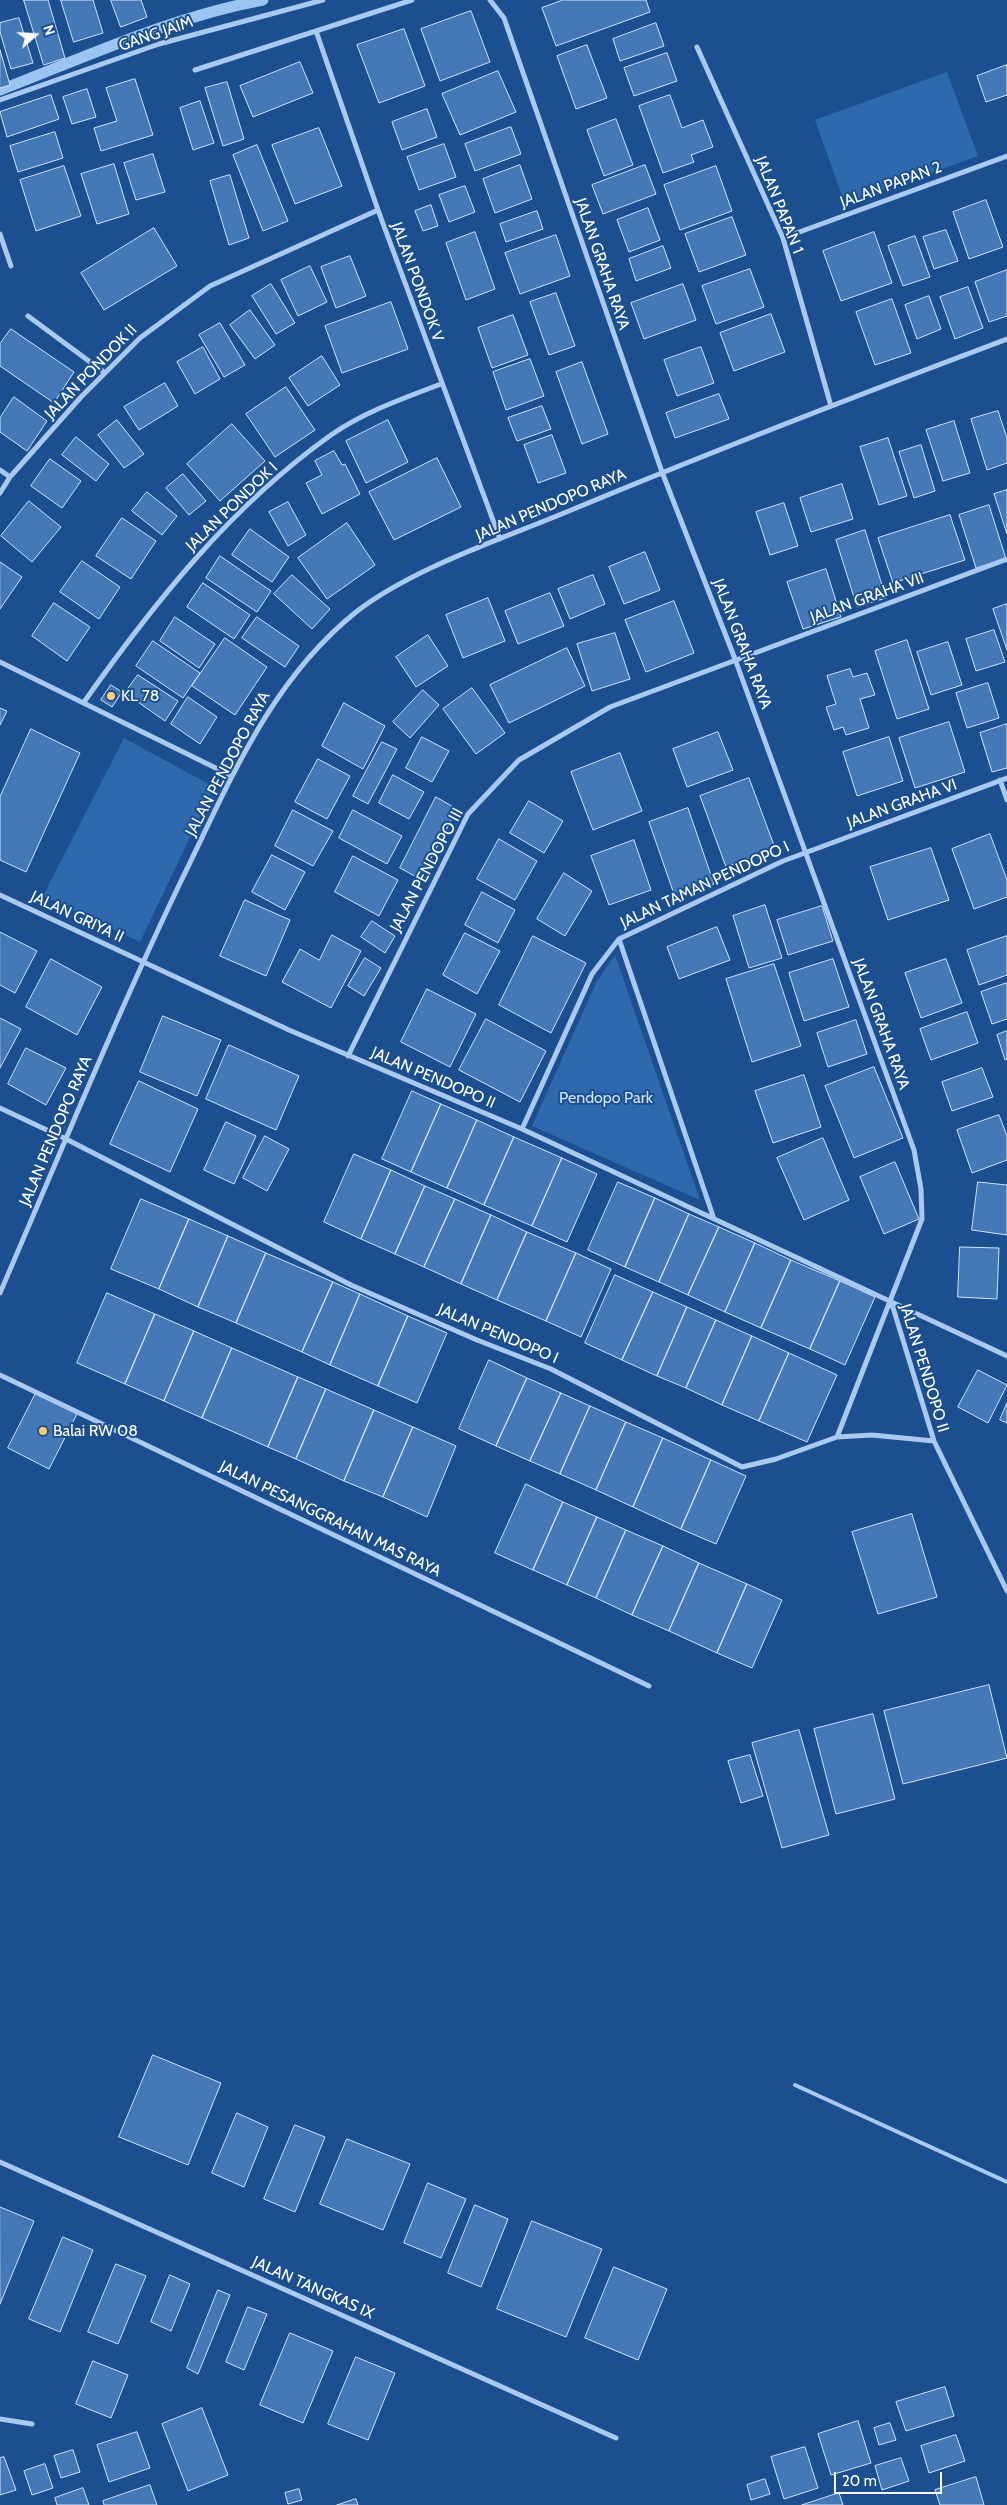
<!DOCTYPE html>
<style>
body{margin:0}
#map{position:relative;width:1007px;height:2505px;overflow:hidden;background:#1b4f8f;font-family:Cabin,sans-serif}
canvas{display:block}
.north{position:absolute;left:10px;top:10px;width:50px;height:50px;-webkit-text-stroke:4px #1b4f8f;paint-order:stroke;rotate:71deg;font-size:14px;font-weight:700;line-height:20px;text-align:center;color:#fff}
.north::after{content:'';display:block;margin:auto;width:18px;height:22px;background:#fff;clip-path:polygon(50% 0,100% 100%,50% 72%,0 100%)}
.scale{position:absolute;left:834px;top:2472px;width:108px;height:22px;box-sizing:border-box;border:2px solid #fff;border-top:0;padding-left:6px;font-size:15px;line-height:18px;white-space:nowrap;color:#fff;-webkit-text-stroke:4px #1b4f8f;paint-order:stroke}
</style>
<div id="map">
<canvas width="1007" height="2505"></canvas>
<div class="north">N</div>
<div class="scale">20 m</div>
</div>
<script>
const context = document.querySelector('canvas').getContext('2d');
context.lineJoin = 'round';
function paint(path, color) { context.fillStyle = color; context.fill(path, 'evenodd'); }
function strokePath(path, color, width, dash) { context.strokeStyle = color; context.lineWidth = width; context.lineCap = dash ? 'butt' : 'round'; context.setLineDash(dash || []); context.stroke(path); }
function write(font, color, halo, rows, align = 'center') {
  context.font = font + ' Cabin,sans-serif'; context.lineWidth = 4; context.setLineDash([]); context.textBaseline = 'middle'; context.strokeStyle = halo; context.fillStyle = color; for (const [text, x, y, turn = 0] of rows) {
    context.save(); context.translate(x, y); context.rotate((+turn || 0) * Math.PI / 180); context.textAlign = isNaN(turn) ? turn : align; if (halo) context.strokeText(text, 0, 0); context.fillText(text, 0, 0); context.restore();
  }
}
paint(new Path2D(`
 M947,72L978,156L845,204L815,120Z
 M124,738L214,787L140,942L43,896Z
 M615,955L700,1200L532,1126L597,981Z`), '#2e69ad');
strokePath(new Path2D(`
 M0,90C86,57 171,17 263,0`), '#9cc4f0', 11);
const building = new Path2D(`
 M24,0H48L65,58L44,65Z
 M61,0H93L103,33L74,42Z
 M111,0H141L147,17L121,27Z
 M563,0H646L650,12L556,46L542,8Z
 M471,11L490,62L440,81L421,29Z
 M19,18L33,63L11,69L0,32V23Z
 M656,23L664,46L620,61L613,39Z
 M404,29L425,86L379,103L357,45Z
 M587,45L607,98L576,109L557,56Z
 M0,50L10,85L0,88Z
 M667,53L677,81L634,96L624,68Z
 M300,62L313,93L253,117L240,86Z
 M1007,65V95L986,102L977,76Z
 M498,71L516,112L460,135L442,94Z
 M135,79L153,135L101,151L94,128L117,121L106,88Z
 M227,82L244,139L223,146L205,88Z
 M87,89L96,117L72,124L63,97Z
 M51,95L59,119L7,137L0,112Z
 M670,95L682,128L703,120L713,147L691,155L694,162L663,173L639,106Z
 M200,101L214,143L193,150L180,108Z
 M427,109L437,137L402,150L392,122Z
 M616,119L633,165L604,176L587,130Z
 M511,127L521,154L475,171L465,144Z
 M319,128L342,186L295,204L272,145Z
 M55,132L63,158L18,172L10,146Z
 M444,144L456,177L419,190L407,157Z
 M257,145L288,221L263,231L233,155Z
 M153,154L165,192L136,200L124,163Z
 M114,164L129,214L97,224L81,174Z
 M520,165L532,199L495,213L483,179Z
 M645,165L656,194L603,214L592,185Z
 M64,166L81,216L36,231L20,180Z
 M716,166L732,211L680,230L664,185Z
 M230,175L249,238L229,245L210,181Z
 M465,186L475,212L449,222L439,195Z
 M986,200L1003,247L969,259L953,212Z
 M431,205L438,226L423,231L415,211Z
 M648,208L660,240L629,252L617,220Z
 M537,211L543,229L506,242L500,224Z
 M732,217L746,255L699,272L685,234Z
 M154,228L177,266L104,310L81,273Z
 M946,230L958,261L934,269L923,237Z
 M475,232L495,289L466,300L446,243Z
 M874,232L892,283L841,301L823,251Z
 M556,235L570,276L520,294L505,253Z
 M915,236L930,277L903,286L888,246Z
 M663,246L671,268L636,281L629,259Z
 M350,256L366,296L336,308L321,267Z
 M310,266L327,302L298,316L281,280Z
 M750,269L764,307L716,324L702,286Z
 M1007,270V316L989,322L975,282Z
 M271,284L295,323L276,334L252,296Z
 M683,284L696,320L644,339L631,303Z
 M968,287L983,328L955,339L940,297Z
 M556,293L575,346L549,355L530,302Z
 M929,296L941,329L917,339L905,305Z
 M892,299L911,353L875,365L856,312Z
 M391,302L408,349L342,373L325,326Z
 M250,310L275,345L255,359L230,325Z
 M771,314L785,352L734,371L720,333Z
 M513,315L528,355L492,368L478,328Z
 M220,323L245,365L224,377L199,335Z
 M11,329L74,372L54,403L0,366V344Z
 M203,347L220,379L195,394L177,362Z
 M701,347L714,383L677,396L664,360Z
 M322,356L340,385L308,406L289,378Z
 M530,359L544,396L506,410L493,372Z
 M582,362L608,434L582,444L556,372Z
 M165,383L178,406L139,430L124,407Z
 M286,387L315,430L275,457L246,414Z
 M719,394L729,419L675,438L666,413Z
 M14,397L47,421L27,451L0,432V418Z
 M542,406L551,429L517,441L508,418Z
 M998,411L1007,438V463L987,470L971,419Z
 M117,420L144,454L124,468L98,435Z
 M388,420L408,462L366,483L346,441Z
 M954,421L970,473L943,481L926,430Z
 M232,424L265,461L220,501L187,464Z
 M552,435L566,473L538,483L524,445Z
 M76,437L109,464L96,481L62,455Z
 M888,438L907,496L879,505L860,447Z
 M921,445L935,491L914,498L899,452Z
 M334,451L342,465L345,464L360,494L322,514L306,483L322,475L315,461Z
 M437,458L461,507L394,540L369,492Z
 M50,459L81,481L62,508L31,486Z
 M183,474L206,501L189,515L166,488Z
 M842,484L853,519L811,532L800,498Z
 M1007,490V534L994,494Z
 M147,492L177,516L162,535L132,511Z
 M29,501L61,527L32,562L1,536Z
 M288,502L306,535L288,546L269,512Z
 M784,503L798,546L770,555L756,512Z
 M989,505L1006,559L976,568L959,515Z
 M950,515L965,560L893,583L878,538Z
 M122,518L156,541L131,579L96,556Z
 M347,523L375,565L327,599L298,558Z
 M250,529L289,557L272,582L232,555Z
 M865,530L886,598L857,607L836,540Z
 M645,552L660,590L624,604L609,567Z
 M220,556L271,591L257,612L206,578Z
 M82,561L120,587L99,619L60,592Z
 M0,562L22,577L0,609Z
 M826,569L841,617L803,629L787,582Z
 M292,575L330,609L312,629L274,594Z
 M593,575L605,604L570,619L558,589Z
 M203,583L250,615L234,639L187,607Z
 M550,593L564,626L518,644L505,611Z
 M488,598L505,641L463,658L446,615Z
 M674,601L694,653L646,672L625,620Z
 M54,603L90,627L67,661L32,636Z
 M1007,604V650L993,609Z
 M175,617L215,644L199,668L160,641Z
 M257,617L299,646L285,667L242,638Z
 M994,630L1005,662L976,671L966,639Z
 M615,633L630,679L592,691L577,644Z
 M428,635L448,666L416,687L396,657Z
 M225,638L267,667L235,715L192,686Z
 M907,640L929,709L897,719L875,651Z
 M153,641L200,673L183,698L136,666Z
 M948,642L962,685L931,695L917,652Z
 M567,648L585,686L509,723L490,685Z
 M850,669L853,677L867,673L875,695L860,699L869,728L846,735L843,727L834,730L826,707L836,704L827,676Z
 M138,675L178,701L165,721L125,693Z
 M988,683L999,718L967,728L956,693Z
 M111,685L122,692L112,707L101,700Z
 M472,688L505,733L476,754L443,709Z
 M423,690L439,705L410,738L393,722Z
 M188,697L217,717L200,744L171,724Z
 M344,703L385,726L363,769L322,746Z
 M0,708L7,711L0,725Z
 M949,722L965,772L915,788L899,738Z
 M1007,724V768L992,772L980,733Z
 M31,729L80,753L26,872L0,860V797Z
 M718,732L733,770L687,787L673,749Z
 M422,737L449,751L432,782L406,768Z
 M889,737L903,781L857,796L843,752Z
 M382,742L397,749L368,804L353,796Z
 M620,753L642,811L593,830L571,772Z
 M318,759L350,776L327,819L295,802Z
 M393,775L424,792L409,819L379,803Z
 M749,778L775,848L726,867L700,796Z
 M436,797L457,809L420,879L400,868Z
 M529,801L563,821L544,853L510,833Z
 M688,808L714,884L675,897L649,822Z
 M293,810L333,831L313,866L275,846Z
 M353,810L402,836L387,864L339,838Z
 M990,834L1007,880V897L974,909L952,849Z
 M499,839L537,861L515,900L477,879Z
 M634,840L651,890L609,905L591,856Z
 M931,848L949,900L888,920L870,867Z
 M272,855L305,872L285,910L252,892Z
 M353,856L398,880L379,916L335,892Z
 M564,873L592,891L565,936L537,919Z
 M482,892L515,910L498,943L465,925Z
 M245,900L290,920L266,976L220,956Z
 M765,905L782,958L749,968L733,916Z
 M822,906L833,941L788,955L777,920Z
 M372,921L395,936L385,953L361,937Z
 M717,927L730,960L679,979L667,947Z
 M0,932L37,951L15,993L0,985Z
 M465,933L500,951L477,994L443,975Z
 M332,935L361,951L331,1008L282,982L300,949L319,960Z
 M533,936L586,963L551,1033L499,1005Z
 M1007,936V975L979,985L967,950Z
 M365,958L381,968L364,996L348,986Z
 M51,959L102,987L77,1035L26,1007Z
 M833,959L849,1007L804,1021L789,973Z
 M946,959L962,1003L921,1018L905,973Z
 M774,964L801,1046L752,1062L726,979Z
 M1007,983V1019L992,1024L981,992Z
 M427,989L476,1014L450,1067L401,1042Z
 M967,1012L978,1043L931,1060L920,1029Z
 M163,1016L221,1040L197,1096L140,1072Z
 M0,1018L21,1029L0,1068Z
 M486,1019L546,1051L520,1102L459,1070Z
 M856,1020L867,1054L828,1067L817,1033Z
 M1007,1031V1059L1005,1060L997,1035Z
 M229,1045L299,1076L276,1130L206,1099Z
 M26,1048L66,1068L46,1105L8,1084Z
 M874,1067L903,1138L854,1158L825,1086Z
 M982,1068L993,1097L952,1111L942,1082Z
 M804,1075L821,1127L773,1143L755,1091Z
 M139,1081L198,1109L170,1172L110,1144Z
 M412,1091L441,1104L411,1172L382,1159Z
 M441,1104L477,1120L447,1188L411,1172Z
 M999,1115L1007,1136V1160L972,1173L957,1130Z
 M477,1120L514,1137L484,1205L447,1188Z
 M226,1122L256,1136L234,1184L204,1170Z
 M265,1136L289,1149L267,1191L243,1178Z
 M514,1137L562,1158L532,1226L484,1205Z
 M823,1138L849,1200L804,1220L777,1158Z
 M354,1154L391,1170L361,1239L324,1222Z
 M562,1158L597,1174L567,1242L532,1226Z
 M895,1162L919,1219L884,1234L860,1177Z
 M391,1170L425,1186L395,1254L361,1239Z
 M618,1182L655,1198L625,1267L588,1250Z
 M978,1182L1007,1185V1235L972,1230Z
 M425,1186L455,1199L424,1267L395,1254Z
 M655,1198L689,1214L659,1282L625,1267Z
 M141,1199L189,1219L159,1289L111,1269Z
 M455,1199L491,1215L461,1284L424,1267Z
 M689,1214L719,1227L688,1295L659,1282Z
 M491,1215L527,1232L497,1300L461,1284Z
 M189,1219L228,1236L198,1307L159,1289Z
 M719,1227L755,1243L725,1312L688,1295Z
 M527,1232L576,1253L546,1321L497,1300Z
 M228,1236L266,1253L236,1323L198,1307Z
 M755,1243L791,1260L761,1328L725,1312Z
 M960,1247L999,1248L997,1299L958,1297Z
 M266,1253L333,1282L302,1352L236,1323Z
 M576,1253L611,1269L581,1337L546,1321Z
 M791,1260L840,1281L810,1349L761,1328Z
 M615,1275L653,1292L622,1360L585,1343Z
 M840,1281L875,1297L845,1365L810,1349Z
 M333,1282L360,1294L330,1365L302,1352Z
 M653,1292L687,1307L657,1376L622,1360Z
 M107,1293L155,1314L125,1384L77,1363Z
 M360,1294L408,1316L378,1386L330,1365Z
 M687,1307L716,1320L686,1388L657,1376Z
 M155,1314L194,1331L164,1401L125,1384Z
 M408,1316L447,1333L417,1403L378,1386Z
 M716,1320L752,1336L722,1405L686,1388Z
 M194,1331L232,1348L202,1418L164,1401Z
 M752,1336L789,1353L759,1421L722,1405Z
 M232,1348L298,1377L268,1447L202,1418Z
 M789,1353L837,1375L807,1442L759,1421Z
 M489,1360L527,1378L496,1446L459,1429Z
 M978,1370L1007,1385L988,1423L958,1407Z
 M298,1377L326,1389L296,1459L268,1447Z
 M527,1378L561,1393L530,1461L496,1446Z
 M326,1389L374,1410L344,1481L296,1459Z
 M36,1393L77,1414L49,1469L8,1448Z
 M561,1393L590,1406L560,1474L530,1461Z
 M1007,1403V1423L1000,1420Z
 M590,1406L626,1422L596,1490L560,1474Z
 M374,1410L413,1427L383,1497L344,1481Z
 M626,1422L663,1438L633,1507L596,1490Z
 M413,1427L456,1446L427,1517L383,1497Z
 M663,1438L711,1460L681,1529L633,1507Z
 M711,1460L746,1476L716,1544L681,1529Z
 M526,1484L563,1502L533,1570L495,1553Z
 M563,1502L597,1517L567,1585L533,1570Z
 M912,1514L937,1597L878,1614L852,1532Z
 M597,1517L626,1530L596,1598L567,1585Z
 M626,1530L663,1546L632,1615L596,1598Z
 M663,1546L699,1563L669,1631L632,1615Z
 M699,1563L747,1584L717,1653L669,1631Z
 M747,1584L782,1600L752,1668L717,1653Z
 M989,1685L1007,1758L903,1784L884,1711Z
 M873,1714L895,1799L836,1814L814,1729Z
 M799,1730L829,1835L782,1848L752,1743Z
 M750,1755L763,1796L741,1803L728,1761Z
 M153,2055L221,2083L188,2165L119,2137Z
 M237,2113L268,2127L244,2187L212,2173Z
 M295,2125L325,2137L295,2212L264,2199Z
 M347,2139L410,2164L383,2230L320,2204Z
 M428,2183L466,2199L441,2258L404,2243Z
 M475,2205L508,2219L481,2287L448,2273Z
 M0,2207L34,2221L0,2304Z
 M532,2221L602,2249L566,2337L497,2309Z
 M63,2237L93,2250L60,2332L29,2319Z
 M116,2264L146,2276L118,2344L88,2332Z
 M614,2267L667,2289L638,2360L585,2338Z
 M170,2275L190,2284L171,2331L151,2322Z
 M218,2290L230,2295L198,2374L187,2368Z
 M248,2307L267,2314L244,2370L226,2362Z
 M290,2333L333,2351L303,2423L260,2405Z
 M356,2357L395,2373L368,2440L328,2424Z
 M93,2361L128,2375L111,2418L76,2404Z
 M945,2387L954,2416L906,2431L896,2402Z
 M202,2408L228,2475L188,2491L162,2424Z
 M858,2421L871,2463L831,2475L818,2434Z
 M890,2423L896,2440L879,2445L874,2428Z
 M137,2432L150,2468L109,2482L97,2445Z
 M956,2435L965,2461L929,2473L921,2446Z
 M805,2447L818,2488L784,2499L771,2457Z
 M73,2450L80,2472L61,2478L54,2456Z
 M4,2457L16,2490L0,2495V2458Z
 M901,2458L909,2481L882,2490L875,2466Z
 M45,2464L53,2488L32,2495L24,2471Z
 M976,2477L984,2505H940L935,2490Z
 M765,2479L770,2494L751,2500L747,2485Z
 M150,2485L157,2505H104L103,2501Z
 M83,2488L89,2505H57L55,2498Z
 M299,2489L302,2500L288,2504L285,2493Z
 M839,2493L843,2505H802Z
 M356,2499L358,2505H337Z`);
paint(building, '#4478b7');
strokePath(building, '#cfe3fa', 1);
strokePath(new Path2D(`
 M795,2085L1007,2182`), '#a9c9ee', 4);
strokePath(new Path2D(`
 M490,0L504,18L662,472L735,659L914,1150L921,1189L922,1219L837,1437
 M316,31L378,210L500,539
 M697,47L783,238L831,406
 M195,70L412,0
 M0,100L159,44L323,0
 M0,234L11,266
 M783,238L1007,156
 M28,316L105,373
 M0,470L10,477
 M0,493L10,477L81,397L140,338L210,286L378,210
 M0,662L232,776
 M84,702C154,603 231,506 331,435C364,412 404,398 441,384
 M1000,780L1007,800
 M0,895L289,1030L522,1129L1007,1356
 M619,939L714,1219
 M348,1056L468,814L519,760L610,707L1007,559
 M0,1108L66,1139L351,1285L477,1340L551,1369L742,1467L776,1459L837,1437L872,1435L934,1441
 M522,1129L592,974L619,939L783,861L1007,778
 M0,1293C60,1154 117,1014 183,877C230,781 270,681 356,612C411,569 499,540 564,513C710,452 858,395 1007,339
 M891,1301L934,1441L1007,1591
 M0,1375L649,1686
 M0,2162L616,2438
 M0,2419L32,2424`), '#a9c9ee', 5);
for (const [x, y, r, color] of [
 [111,696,5,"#ffd166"],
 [43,1431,5,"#ffd166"]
]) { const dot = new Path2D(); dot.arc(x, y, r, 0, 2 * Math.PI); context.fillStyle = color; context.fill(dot); strokePath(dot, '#1b4f8f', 2); }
write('16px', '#fff', '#1b4f8f', [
 ["GANG JAIM",156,34,-19],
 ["JALAN PAPAN 2",891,185,-20],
 ["JALAN PAPAN 1",779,205,68],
 ["JALAN GRAHA RAYA",602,264,71],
 ["JALAN PONDOK V",417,282,70],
 ["JALAN PONDOK II",91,372,-46],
 ["JALAN PENDOPO RAYA",551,505,-23],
 ["JALAN PONDOK I",232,507,-44],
 ["JALAN GRAHA VII",867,598,-20],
 ["JALAN GRAHA RAYA",742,644,69],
 ["JALAN PENDOPO RAYA",228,764,-62],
 ["JALAN GRAHA VI",902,804,-20],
 ["JALAN PENDOPO III",427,870,-62],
 ["JALAN TAMAN PENDOPO I",705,885,-25],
 ["JALAN GRIYA II",77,917,25],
 ["JALAN GRAHA RAYA",881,1024,70],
 ["JALAN PENDOPO II",433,1078,23],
 ["JALAN PENDOPO RAYA",56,1131,-67],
 ["JALAN PENDOPO I",498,1334,23],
 ["JALAN PENDOPO II",924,1368,73],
 ["JALAN PESANGGRAHAN MAS RAYA",330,1519,26],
 ["JALAN TANGKAS IX",313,2288,24]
]);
write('16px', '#fff', '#1b4f8f', [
 ["KL 78",121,696],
 ["Balai RW 08",53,1431]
], 'left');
write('16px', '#cfe3fa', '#1b4f8f', [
 ["Pendopo Park",606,1098]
]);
</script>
